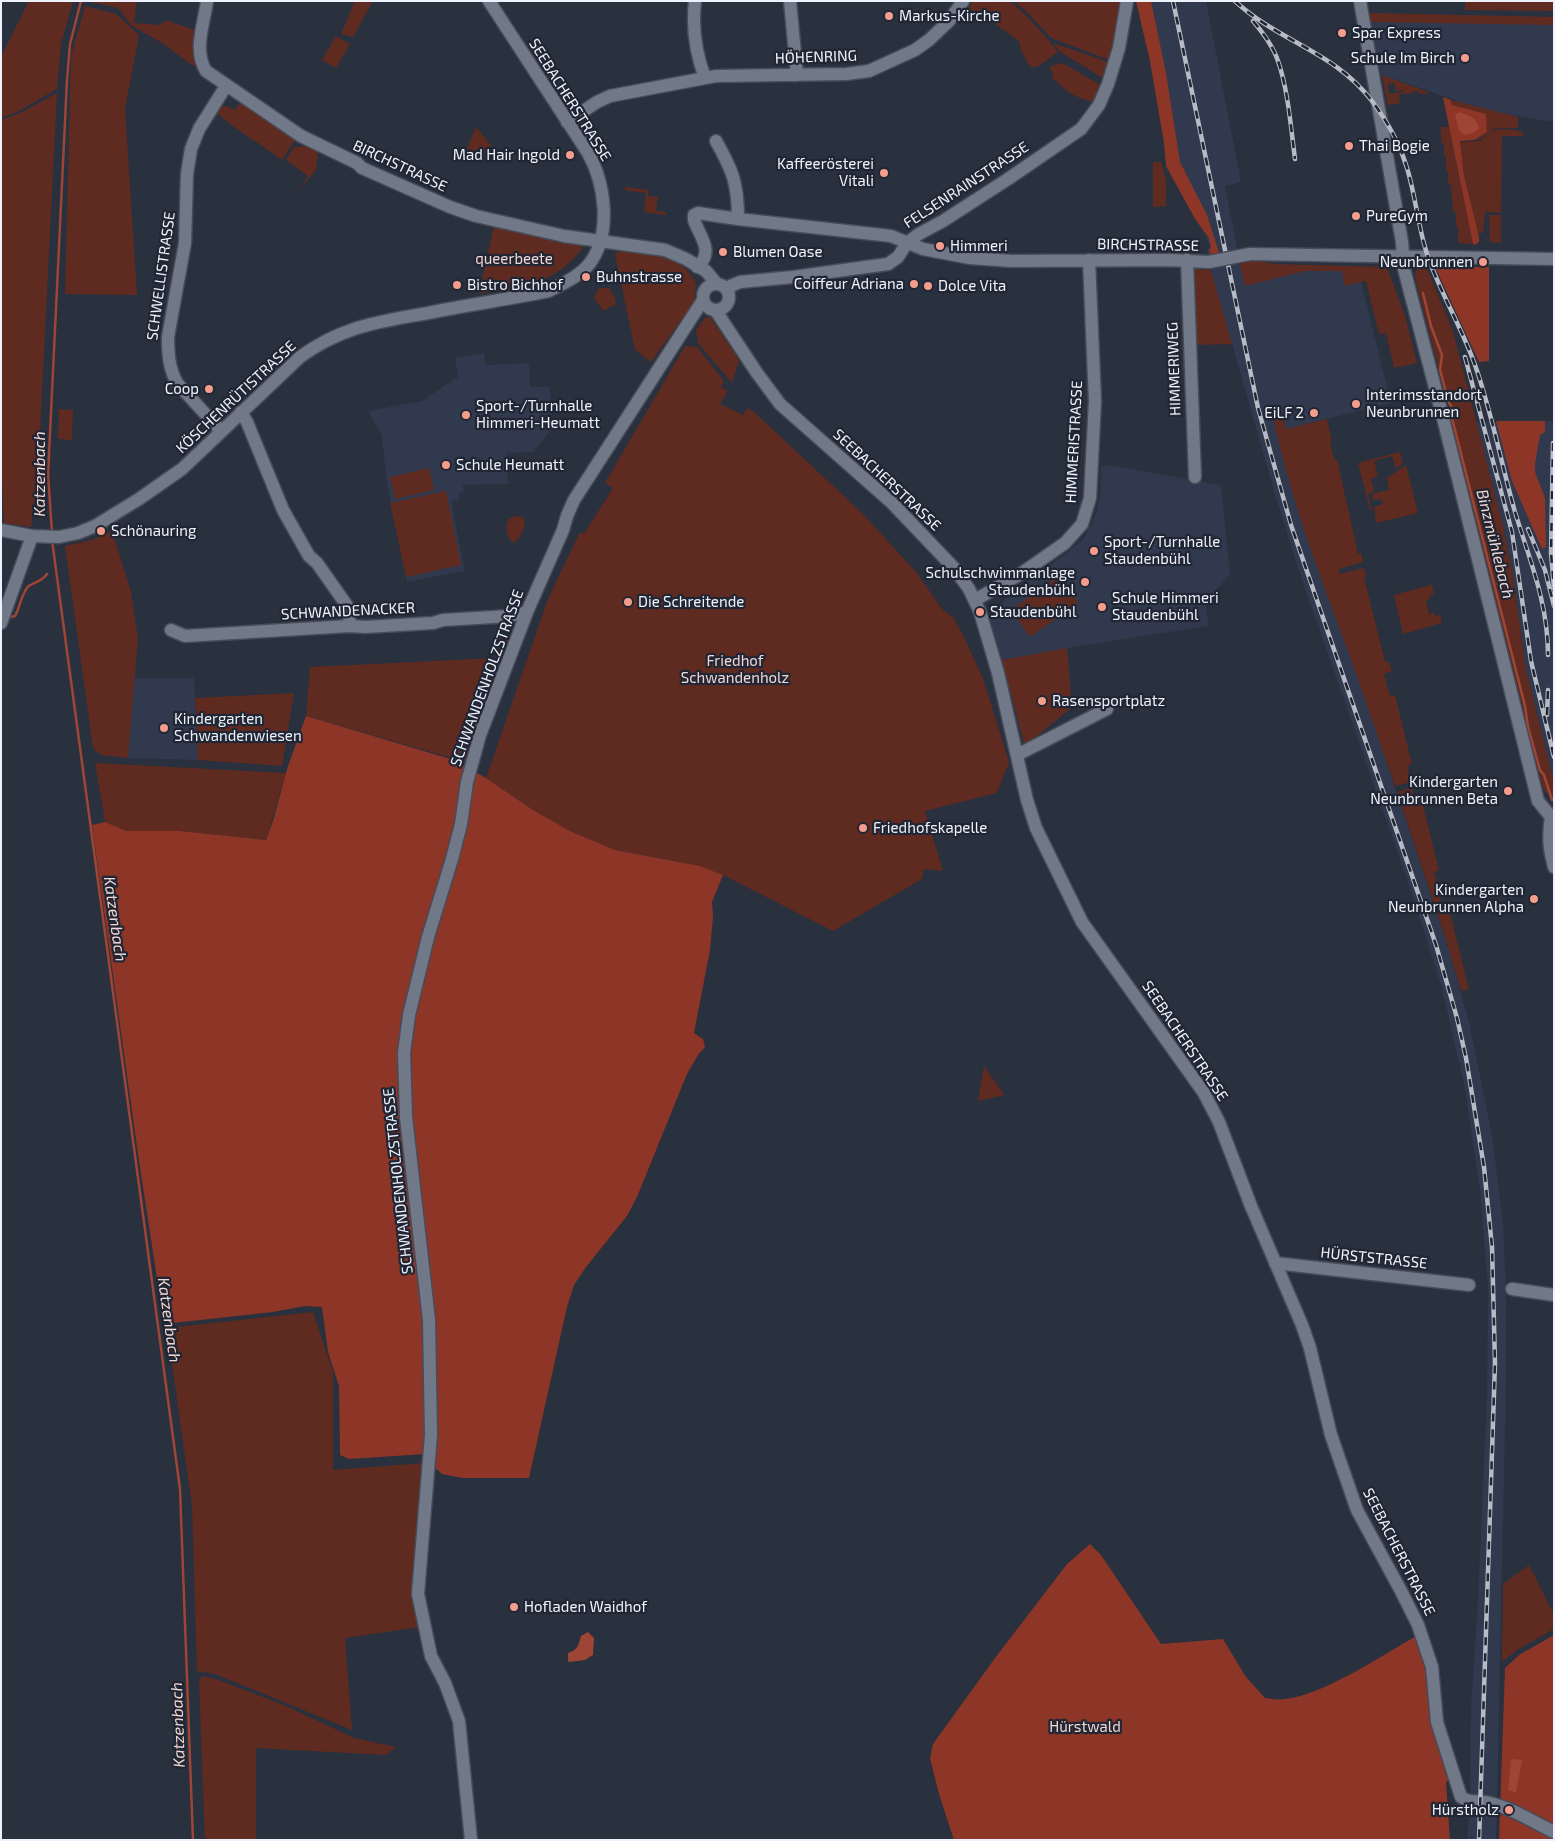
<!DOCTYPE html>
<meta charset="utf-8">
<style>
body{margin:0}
#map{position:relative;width:1555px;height:1841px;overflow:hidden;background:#29303e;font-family:"Exo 2",sans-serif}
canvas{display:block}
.frame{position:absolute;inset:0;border:2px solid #eef2fc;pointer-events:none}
</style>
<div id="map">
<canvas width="1555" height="1841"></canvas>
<div class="frame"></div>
</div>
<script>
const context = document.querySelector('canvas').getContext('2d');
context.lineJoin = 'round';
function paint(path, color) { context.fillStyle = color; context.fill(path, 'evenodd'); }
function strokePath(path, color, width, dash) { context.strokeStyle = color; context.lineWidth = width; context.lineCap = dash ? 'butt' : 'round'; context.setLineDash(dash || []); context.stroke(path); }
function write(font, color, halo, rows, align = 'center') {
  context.font = font + ' "Exo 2",sans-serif'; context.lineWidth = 4.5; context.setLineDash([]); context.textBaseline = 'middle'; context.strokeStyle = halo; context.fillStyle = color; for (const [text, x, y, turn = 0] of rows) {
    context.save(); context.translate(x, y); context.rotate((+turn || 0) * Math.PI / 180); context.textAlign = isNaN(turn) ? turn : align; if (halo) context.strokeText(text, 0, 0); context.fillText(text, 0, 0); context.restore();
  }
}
paint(new Path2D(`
 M1136,1H1206L1241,182L1225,186L1238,252L1249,250L1252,260L1240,263L1245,286L1306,271H1342L1345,286L1361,282L1391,403L1286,429L1282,413L1273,416L1289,477L1303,523L1360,683L1447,944L1469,1022L1492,1135L1503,1223L1506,1288V1386L1497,1796L1489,1799L1470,1794L1471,1708L1478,1598L1487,1396L1488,1290L1480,1190L1464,1084L1441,985L1407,879L1303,583L1275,495L1209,263L1207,249L1210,248L1207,238L1166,166L1164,143L1150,61Z
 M1369,13L1554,17V122L1522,117L1471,106L1380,74Z
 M484,353L486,365L529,363L530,387H550L552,429L533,452L507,453L508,484L463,485V493H459V500L452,501L453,512L465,571L407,582L386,477L382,436L368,411L422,401L458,377L455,358Z
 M1545,421L1554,422V783L1526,670L1513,577L1503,526L1476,422Z
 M1101,466H1114L1221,485L1230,574L1206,602L1208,626L1067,648L1072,707L1025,746L989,618L991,613L1013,592L1067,553L1083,539L1091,525L1097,512L1100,497Z
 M134,678H194L198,760L128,758Z
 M1474,1806L1497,1809L1496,1840H1467L1470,1808Z`), '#30394d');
paint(new Path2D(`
 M29,1H73L61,44L57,89L17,112L1,118V57Z
 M87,1H137L134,23L161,25L166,20L191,29L194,30L193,55L197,66L192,65L162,43L131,25L118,8Z
 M355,1H373L353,37L341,34Z
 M973,1C982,1 1002,0 1009,1C1019,6 1051,42 1058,52L1037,67H1030L1021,50L1019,41L984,16L962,20Z
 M1014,1H1120L1118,10H1121L1112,61L1051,38L1029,14Z
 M1465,1H1554V11L1465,10Z
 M85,6L116,14L139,35L125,109L137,295L65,294L71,56Z
 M1369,13L1554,17V25L1371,22Z
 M336,36L350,44L336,68L322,60Z
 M1053,43L1111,63L1104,77H1101L1059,51Z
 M1060,63L1066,65L1099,84L1100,90L1094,102C1084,100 1074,96 1066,90C1061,87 1059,82 1053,79L1052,72L1049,67Z
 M1382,75L1428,92V94L1418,93L1417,91H1413V93L1403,94L1402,90L1396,91L1394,83L1388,84L1389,94L1402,92V94L1399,95L1400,103L1388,105Z
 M57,93L38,472L31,527L4,523L1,456V120L18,114Z
 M1451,100L1518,117V128H1496L1478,140H1474L1487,132L1464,108L1452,105Z
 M241,102L296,138L282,160C261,144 237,131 217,113L219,111L216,110C223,104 228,106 235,110Z
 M476,127L491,145L488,154L477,150L476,152L467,149Z
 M1441,127H1449L1473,244L1458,243V227L1456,226V213L1453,212L1451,185L1448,184V171H1446V157H1444V143H1441Z
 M1498,129L1518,130V132H1523V136H1502L1501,213L1485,212L1483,233H1477L1464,176L1460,142L1480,141L1489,133Z
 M308,146L318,152L316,170L299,190L308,176L286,160L294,147Z
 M1153,162H1161L1166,179V206L1153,207Z
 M625,187L648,190V196L658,197L656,211L666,212V215L644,212L646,193L625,190Z
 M1489,215H1501V243L1490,242Z
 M494,226L537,236L583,243C583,250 578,254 573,259C545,287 517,287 479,294Z
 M619,251C647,255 683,253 696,284L694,302L651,362L635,350L615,254Z
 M1252,260L1275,264L1384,267L1388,270L1405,316L1417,363L1394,368L1386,333L1379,334L1366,281L1345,286L1342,271H1305L1245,286L1240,263Z
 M1426,266L1453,331L1503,526L1513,577L1526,670L1554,783V802L1543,788L1539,773L1457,444L1451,418V407L1448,404L1416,281L1415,274L1417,269Z
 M1191,269L1211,270L1232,344L1193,345Z
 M602,288H609L615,298L616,305L609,307L607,310H603L594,298L598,289Z
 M710,317L739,360L732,383L698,343L696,330L705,318Z
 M685,346L697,347L724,381L721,387L728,391L720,404L743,415L747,408L753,411L862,513L917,573L942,609L953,617L964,637L983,679L1009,762L997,793L925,811L943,871L924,869L922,879L833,931L723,875L700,866L615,850L572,832L533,810L486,778L548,599L580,532L584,534L613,488L605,483Z
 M59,409L73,410L72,440L58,439Z
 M1282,413L1286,429L1327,419L1332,441L1330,442L1334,459H1337L1358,554L1361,553L1363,562L1339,569L1340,574L1364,568L1366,576L1364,577L1385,662H1389L1392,671L1384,674L1390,696L1395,695L1412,764L1407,766L1411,782L1395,786C1377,735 1360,683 1341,632C1315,562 1288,489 1273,416Z
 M1400,452L1403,463L1396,469L1392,456L1374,461L1378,476L1371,479L1374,490L1368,495L1372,510H1370L1358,463Z
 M1406,465L1418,513L1376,523L1374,507L1383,504L1381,499L1373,500L1372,495L1375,493L1389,490L1387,478Z
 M429,468L434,490L395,499L390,477Z
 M446,491L461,565L406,577L390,503Z
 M515,516L523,517L525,524C523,531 520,540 513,543C507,537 504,527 509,519Z
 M112,531L131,592L138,638L128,758L101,755L93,748L65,546L92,540Z
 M1058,576L1078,603L1030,637L1011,610Z
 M1432,585L1434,594L1430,595V599L1426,600L1429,614L1434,613L1435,616L1440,615L1442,623L1403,634L1394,595Z
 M508,637L510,651L466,762L306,716L310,667L496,658L495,638Z
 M1067,648L1072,707L1025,746L1002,660Z
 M294,693L282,766L198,760L195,698Z
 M95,763L286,773L266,840L180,831H126L105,822Z
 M1412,787L1415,799L1421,798L1439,870L1434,872L1444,914L1450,913L1469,989L1461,991L1447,943L1397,792Z
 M984,1066L1004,1094V1095L978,1101Z
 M313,1312L333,1372V1470L423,1463L420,1627L345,1638L352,1730L215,1674L197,1671L192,1506L167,1328Z
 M1529,1565L1554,1615V1629L1517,1650L1502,1662L1503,1584Z
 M202,1676L213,1678L284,1705L354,1738L396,1747L386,1755L256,1748V1840H205L199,1681Z`), '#5f2b21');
paint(new Path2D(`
 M1136,1H1151L1166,73L1180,162L1207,215L1220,256L1211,258L1209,249L1211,248L1209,238L1195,219L1166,166L1164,143L1150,61Z
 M1443,97L1451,100L1452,105L1486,114V117L1487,132L1474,140L1460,141L1464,176L1479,237V242L1475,245L1473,244Z
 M1435,267H1489V361L1479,362Z
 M1496,421H1545V432L1540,435L1535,464V472L1545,498L1546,547L1542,549L1512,481Z
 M306,716L454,760L486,778L533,810L572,832L615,850L700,866L723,875L712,902L713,917L710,950L694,1033L703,1039L705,1047L698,1055L687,1074L637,1197L627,1216L586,1267L574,1285L567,1307L529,1478H463L442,1474L430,1463L425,1454L349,1459L340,1455L339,1386L328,1352L322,1307L305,1306L273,1312L164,1324L139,1161L92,825L105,822L126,831H180L266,840L273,821L288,766Z
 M1090,1544L1101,1555L1161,1644L1223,1639L1246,1677L1265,1698C1271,1699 1278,1700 1285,1699C1326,1694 1382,1655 1418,1635L1429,1669L1450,1780L1446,1782L1450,1840H954L939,1794L930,1758L933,1744L995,1658L1067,1564Z
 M1554,1635V1840H1499L1505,1668L1519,1655Z`), '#8d3526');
paint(new Path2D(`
 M1460,112C1471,117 1477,117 1479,129L1473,133L1464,135L1459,131L1455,114Z
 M588,1632L594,1638L593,1655L585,1660L569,1662L568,1661V1653C578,1650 579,1644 581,1636Z
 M1511,1759L1522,1760L1516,1793L1508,1790Z`), '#9e4535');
strokePath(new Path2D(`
 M1423,293L1431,326L1442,355L1440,370L1449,403C1453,407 1454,412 1452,418L1525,706L1528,727L1540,770L1544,775L1552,800
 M52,532L48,475L67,80L70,44L81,1
 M52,540L180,1489L193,1840
 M11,617L15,616C20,607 21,596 27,588C30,583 41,583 47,574`), '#9e4535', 2.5);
const minor = new Path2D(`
 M207,1C204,24 193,50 206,71L301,136L357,163L362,168L450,207L476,216L564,236L665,250L686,259L706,271L717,284
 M695,1C692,27 696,54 705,78
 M790,1L797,75
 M1360,1L1402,242L1404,269L1442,414L1538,801L1551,817
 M567,122L597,102L610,96L716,76L846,74L869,71L915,50L929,40L949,21L963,1
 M716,141C733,171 738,184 738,219
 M1250,254L1554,259
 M1187,260L1195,477
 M697,267C715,252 700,237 694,220V215L698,213L738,219L891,236L923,249L970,258L1012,261L1168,260L1209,262
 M703 297a13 13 0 1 1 26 0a13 13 0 1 1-26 0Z
 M726,288L740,282L793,277L888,264L898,257L907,243L919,234L943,221L1008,179L1081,129L1099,105L1108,84L1119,48L1127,1
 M716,311L757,373L780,404L892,503L954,568L969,589L980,612L998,673L1027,800L1036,828L1082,922L1204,1093L1219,1122L1251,1206L1302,1325L1310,1348L1331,1435L1357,1510L1401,1591L1418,1625L1432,1667L1437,1722L1461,1797C1469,1804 1479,1800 1490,1803C1512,1808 1533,1822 1554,1832
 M241,412L247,422L283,510L309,556L317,563L348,607L350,626
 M221,431L177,383C169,368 168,354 168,337L185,243L187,174L191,149L199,129L226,86
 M1,530L32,536L59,537L78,533L95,526L139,499L182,469L300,357C343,326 378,322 428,313C468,305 509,299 549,291C562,284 580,276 590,263C612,233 605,183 588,153L489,1
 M975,600L1022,573L1065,543L1082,524L1090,498L1095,401L1089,260
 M1,623L32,536
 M171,630L185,636L350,626L365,627L433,623L443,620L510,616L527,612
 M1017,755L1107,709
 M1551,817C1548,837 1549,848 1554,867
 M1275,1263L1469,1285
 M1512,1289L1554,1295
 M471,1840L459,1721L445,1683L431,1656L418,1594L431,1435L429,1320L406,1117L404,1053L409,1015L428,937L452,859L461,824L467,782L480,735L527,612L563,530L567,516L574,500L703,300`);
strokePath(minor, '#474c59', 15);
strokePath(minor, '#717989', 12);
const rail = new Path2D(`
 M1173,1L1258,408L1291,525L1436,945L1457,1018L1466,1058L1484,1167L1492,1247L1495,1363L1479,1840
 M1235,1C1279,42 1334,51 1372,101C1387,121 1400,144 1407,168C1416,197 1418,228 1428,257C1441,294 1462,328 1475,365C1492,413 1501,463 1515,512C1530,561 1548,603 1548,655
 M1253,21C1264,34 1273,46 1278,61C1288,89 1291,129 1295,159
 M1465,357L1512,532L1531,661L1554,757
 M1553,443L1551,553L1554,588
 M1528,529L1545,570L1554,606
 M1547,715L1548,690`);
strokePath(rail, '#b6bbc6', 4.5);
strokePath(rail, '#202634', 2.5, [8]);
const minorBridge = new Path2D(`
 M1209,262L1250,254`);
strokePath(minorBridge, '#474c59', 15, []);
strokePath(minorBridge, '#717989', 12);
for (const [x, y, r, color] of [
 [889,16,5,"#f49d8c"],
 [1342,33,5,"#f49d8c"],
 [1465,58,5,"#f49d8c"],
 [1349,146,5,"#f49d8c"],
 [570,155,5,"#f49d8c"],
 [884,173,5,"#f49d8c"],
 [1356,216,5,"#f49d8c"],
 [940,246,5,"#f49d8c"],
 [723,252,5,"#f49d8c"],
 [1483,262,5,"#f49d8c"],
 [586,277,5,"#f49d8c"],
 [914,284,5,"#f49d8c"],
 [457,285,5,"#f49d8c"],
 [928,286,5,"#f49d8c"],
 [209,389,5,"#f49d8c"],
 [1356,404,5,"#f49d8c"],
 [1314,413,5,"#f49d8c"],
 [466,415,5,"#f49d8c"],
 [446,465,5,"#f49d8c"],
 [101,531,5,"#f49d8c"],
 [1094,551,5,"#f49d8c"],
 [1085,582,5,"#f49d8c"],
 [628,602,5,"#f49d8c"],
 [1102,607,5,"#f49d8c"],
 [980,612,5,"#f49d8c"],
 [1042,701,5,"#f49d8c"],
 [164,728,5,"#f49d8c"],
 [1508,791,5,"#f49d8c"],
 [863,828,5,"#f49d8c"],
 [1534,899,5,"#f49d8c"],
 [514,1607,5,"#f49d8c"],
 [1509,1810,5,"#f49d8c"]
]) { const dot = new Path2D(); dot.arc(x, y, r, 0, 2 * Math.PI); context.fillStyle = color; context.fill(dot); strokePath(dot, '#202634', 2); }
write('15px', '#eef2fc', '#202634', [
 ["Markus-Kirche",899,16],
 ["Spar Express",1352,33],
 ["Schule Im Birch",1455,58,"right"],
 ["Thai Bogie",1359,146],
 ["Mad Hair Ingold",560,155,"right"],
 ["Kaffeerösterei",874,164,"right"],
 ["Vitali",874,181,"right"],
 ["PureGym",1366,216],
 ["Himmeri",950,246],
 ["Blumen Oase",733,252],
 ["Neunbrunnen",1473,262,"right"],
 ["Buhnstrasse",596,277],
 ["Coiffeur Adriana",904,284,"right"],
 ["Bistro Bichhof",467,285],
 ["Dolce Vita",938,286],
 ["Coop",199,389,"right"],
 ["Interimsstandort",1366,395],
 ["Neunbrunnen",1366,412],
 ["Sport-/Turnhalle",476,406],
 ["Himmeri-Heumatt",476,423],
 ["EiLF 2",1304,413,"right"],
 ["Schule Heumatt",456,465],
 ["Schönauring",111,531],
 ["Sport-/Turnhalle",1104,542],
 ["Staudenbühl",1104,559],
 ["Schulschwimmanlage",1075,573,"right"],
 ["Staudenbühl",1075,590,"right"],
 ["Schule Himmeri",1112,598],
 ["Staudenbühl",1112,615],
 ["Die Schreitende",638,602],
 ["Staudenbühl",990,612],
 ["Rasensportplatz",1052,701],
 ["Kindergarten",174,719],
 ["Schwandenwiesen",174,736],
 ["Kindergarten",1498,782,"right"],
 ["Neunbrunnen Beta",1498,799,"right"],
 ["Friedhofskapelle",873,828],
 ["Kindergarten",1524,890,"right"],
 ["Neunbrunnen Alpha",1524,907,"right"],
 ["Hofladen Waidhof",524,1607],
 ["Hürstholz",1499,1810,"right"]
], 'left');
write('15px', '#eef2fc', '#202634', [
 ["HÖHENRING",816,57,-2],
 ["SEEBACHERSTRASSE",570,100,58],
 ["BIRCHSTRASSE",400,166,25],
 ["FELSENRAINSTRASSE",966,185,-33],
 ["BIRCHSTRASSE",1148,245,1],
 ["SCHWELLISTRASSE",161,276,-82],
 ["HIMMERIWEG",1174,369,-92],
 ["KÖSCHENRÜTISTRASSE",236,397,-43],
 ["HIMMERISTRASSE",1074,442,-87],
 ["SEEBACHERSTRASSE",887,480,43],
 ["SCHWANDENACKER",348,611,-3],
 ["SCHWANDENHOLZSTRASSE",487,678,-70],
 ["SEEBACHERSTRASSE",1185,1041,56],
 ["SCHWANDENHOLZSTRASSE",398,1181,-96],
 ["HÜRSTSTRASSE",1374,1258,6],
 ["SEEBACHERSTRASSE",1399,1552,63]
]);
write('15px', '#f2d7d2', '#202634', [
 ["queerbeete",514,259],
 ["Friedhof",735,661],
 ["Schwandenholz",735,678],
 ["Hürstwald",1085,1727]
]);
write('italic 16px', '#f3d8d3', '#202634', [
 ["Katzenbach",40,474,-90],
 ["Binzmühlebach",1495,544,76],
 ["Katzenbach",115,919,82],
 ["Katzenbach",169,1320,82],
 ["Katzenbach",178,1725,-92]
]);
</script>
